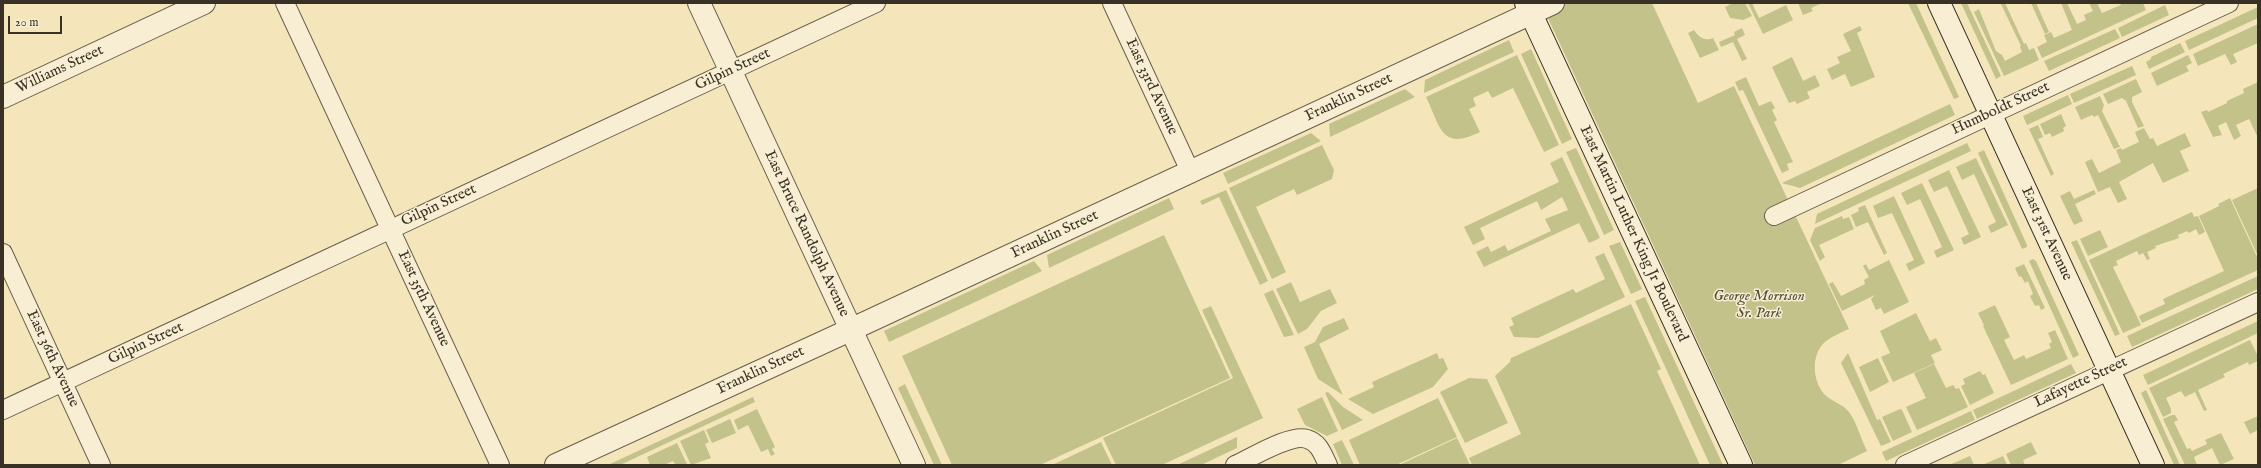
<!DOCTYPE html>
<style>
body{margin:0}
#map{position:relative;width:2261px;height:468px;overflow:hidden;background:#f5e5bb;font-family:"IM FELL English",serif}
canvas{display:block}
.frame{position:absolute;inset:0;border:4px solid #393125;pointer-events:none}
.scale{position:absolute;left:8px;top:16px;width:54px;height:18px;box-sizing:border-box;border:2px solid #393125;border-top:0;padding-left:5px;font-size:12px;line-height:14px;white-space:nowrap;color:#393125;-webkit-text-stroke:3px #f8eed3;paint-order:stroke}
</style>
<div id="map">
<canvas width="2261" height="468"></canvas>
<div class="frame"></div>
<div class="scale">20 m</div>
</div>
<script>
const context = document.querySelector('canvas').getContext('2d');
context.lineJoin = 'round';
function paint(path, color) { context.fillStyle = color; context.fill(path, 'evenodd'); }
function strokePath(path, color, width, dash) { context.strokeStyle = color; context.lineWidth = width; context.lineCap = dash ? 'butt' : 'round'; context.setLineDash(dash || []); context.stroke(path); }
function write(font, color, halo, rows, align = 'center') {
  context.font = font + ' "IM FELL English",serif'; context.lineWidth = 3; context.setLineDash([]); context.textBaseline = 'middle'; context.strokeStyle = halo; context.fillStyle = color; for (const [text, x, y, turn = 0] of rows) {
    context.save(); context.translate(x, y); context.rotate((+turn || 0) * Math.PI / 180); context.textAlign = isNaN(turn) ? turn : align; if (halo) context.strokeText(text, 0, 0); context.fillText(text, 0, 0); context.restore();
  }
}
paint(new Path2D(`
 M1541,3H1652L1698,103L1734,86L1849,329C1842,332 1835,335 1829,339C1811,350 1811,378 1824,394C1831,401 1843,404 1849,412C1857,423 1861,439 1867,451L1838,465H1755Z
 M1733,3H1745L1752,16L1743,20L1730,18L1725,7Z
 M1748,3H1752L1759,18L1786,5L1793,20L1763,34Z
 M1798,3H1822L1811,8L1813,11L1803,15Z
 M1908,3H1916L1959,97L1954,99Z
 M1961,3H1967L2001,76L1996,79Z
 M2005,3L2024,44L2026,43L2029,50L2034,48L2039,60L2004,76L1974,12L1979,9L1996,51L2002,55L2005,61L2022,52L2020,47L2021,46L2001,4Z
 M2031,3H2036L2049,32L2045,34Z
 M2061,3H2067L2077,24L2086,20L2084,15L2093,11L2089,3H2097L2102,13L2121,5L2120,3H2143L2146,10L2042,58L2037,47L2047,42L2044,35L2051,32L2054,38L2072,30Z
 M2165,5L2169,15L2122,37L2118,28Z
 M2258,7V18L2189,50L2185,41Z
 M2258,24V43L2233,54L2237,62L2231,65L2225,54L2198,66L2193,54Z
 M1860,26L1862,30L1857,33L1875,77L1851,87L1845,74L1832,80L1827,69L1840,63L1837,57L1851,51L1843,34Z
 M1742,28L1745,35L1737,39L1747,59L1742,61L1733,42L1721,47L1719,42L1735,35L1734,32Z
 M2115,29L2120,38L2049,71L2044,61Z
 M1694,30C1698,36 1704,42 1713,38L1719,50L1700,58L1688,33Z
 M1509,40L1514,52L1424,93L1425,80Z
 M2180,43L2185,52L2149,69L2146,62L2151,59V57Z
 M1531,49L1572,139L1562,144L1521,54Z
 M1517,55L1559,145L1544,152L1513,88L1492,98L1488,91L1473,98L1476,106L1469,109L1480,132C1441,151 1441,128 1426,97Z
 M2188,55L2192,63L2186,66L2189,71L2157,86L2151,73Z
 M1792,57L1803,81L1815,75L1820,86L1807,92L1810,98L1797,104L1795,101L1789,103L1772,67Z
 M2132,66L2136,75L2074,103L2070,94Z
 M1746,77L1759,106L1771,101L1775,108L1772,110L1777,120L1774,122L1793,162L1787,164L1789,170L1782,173L1743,90L1739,91L1735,82Z
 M2136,79L2142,92L2132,97V102L2144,126L2138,128L2126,101L2122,98L2108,104L2103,94Z
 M2258,82V138L2249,119L2236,125L2241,136L2234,140L2226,122L2218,126L2222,135L2213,137L2201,112L2207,110L2208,112L2227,103V101L2244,93L2243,89Z
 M1405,89L1415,97L1330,137L1329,124Z
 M2068,95L2072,104L2027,125L2023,116Z
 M2100,96L2104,105L2102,111L2120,147L2114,149L2098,115L2094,117L2092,115L2081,120L2075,107Z
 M1950,104L1955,115L1800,188L1782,183Z
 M2061,114L2066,126L2063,128L2064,131L2052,137L2050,133L2045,135L2040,124Z
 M2038,125L2043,137L2038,139L2054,174L2051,176L2029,129Z
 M2144,128L2150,139L2153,138L2157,146L2185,133L2191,146L2180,151L2189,171L2163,183L2153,163L2119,182L2127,199L2118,203L2110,187L2098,192L2085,162L2092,159L2099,173L2121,162L2116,150L2121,148L2122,150L2139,142L2135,132Z
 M1311,133L1321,141L1228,184L1223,173Z
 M1967,143L1971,151L1815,224L1817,214Z
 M1322,145L1334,170L1332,179L1297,195L1294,189L1256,207L1286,272L1272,279L1229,188Z
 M1576,148L1614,230L1604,235L1566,152Z
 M1984,150L2027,245V247L2022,249L1978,153Z
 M1562,157L1600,238L1589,243L1579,223L1484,267L1476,252L1488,246L1491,252L1505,245L1508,251L1551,231L1545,219L1568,210L1562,197L1541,210L1537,201L1480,228L1485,239L1473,245L1464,227L1559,182L1550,163Z
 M1976,158L2008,225L1991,233L1988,226L1996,222L1974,174L1962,180L1956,167Z
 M1949,170L1981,237L1964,245L1961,238L1969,234L1947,186L1934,192L1928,180Z
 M1922,183L1954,250L1937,258L1934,251L1942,247L1920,199L1907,205L1901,193Z
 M2258,188V256L2232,200Z
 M1226,190L1268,281L1260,285L1219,197L1202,205L1200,201Z
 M2094,190L2096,194L2075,204L2083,221L2074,225L2060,196L2070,191L2074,199Z
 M1894,196L1925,263L1909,271L1906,264L1914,260L1892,213L1878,218L1873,206Z
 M1169,198L1174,209L1049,268L1047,255Z
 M2230,198L2258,259V270L2142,323L2139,316L2165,304L2163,299L2224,271L2199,216L2219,206L2218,204Z
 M1865,205L1887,253L1884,255L1868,222L1856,227L1851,215L1859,211L1858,208Z
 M2192,212L2194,217L2198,216L2205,232L2199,235L2196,229L2189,233L2187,231L2178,235L2179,238L2155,246L2156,248L2147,252L2150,259L2147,260L2143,253L2139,255L2137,251L2116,261L2118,265L2113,267L2141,325L2123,333L2089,260Z
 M1842,216L1843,219L1849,217L1854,229L1819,245L1825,257L1820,261L1810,240L1815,228Z
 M2100,230L2108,247L2088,256L2080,239Z
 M1164,235L1230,378L1040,465H952L902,356Z
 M2077,240L2120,334L2115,336L2071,242Z
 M1620,242L1642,289L1631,294L1609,246Z
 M1604,253L1625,297L1538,338L1514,337L1509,327L1514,325L1511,318L1573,289L1576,293L1605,279L1595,257Z
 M2033,259L2036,261L2079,355L2073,358L2029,261Z
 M1889,260L1909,302L1884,314L1881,308L1876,310L1871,299L1875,295L1842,311L1829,284L1833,282L1841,296L1865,284L1864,280L1869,277L1863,266L1866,264L1869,270Z
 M1034,261L1042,271L889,342L884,331Z
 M2024,264L2045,308L2041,310L2039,305L2035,306L2030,296L2033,294L2028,281L2025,283L2021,276L2019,277L2015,268Z
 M2258,276V289L2132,347L2127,336Z
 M1291,282L1300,302L1330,289L1337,303L1321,311L1307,329L1298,334L1276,289Z
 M1273,290L1294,335L1284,337L1264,294Z
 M1645,297L1723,465H1710L1635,301Z
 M1631,304L1661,369L1657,371L1700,465H1472L1469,458L1521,434L1495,376L1510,362L1511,358Z
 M1995,305L2010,337L2004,340L2014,360L2024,355L2026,359L2051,348L2049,344L2052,342L2048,333L2055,330L2068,359L2011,385L1983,326L1984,325L1978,313Z
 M1211,306L1263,418L1162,465H1116L1103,438L1233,378L1202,310Z
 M1916,313L1930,341L1936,338L1942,350L1931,355L1935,363L1893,382L1881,357L1890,353L1880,331Z
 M1344,318L1349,329L1319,344L1343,395L1318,379L1304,347L1315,342L1323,327Z
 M2258,321V333L2148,385L2143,375Z
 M2250,340L2258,356V361L2249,365L2248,362L2223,374L2225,377L2198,390L2207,410L2204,411L2195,392L2185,397L2181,391L2166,398L2171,409V413L2163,417L2149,388Z
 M1437,353L1439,359L1443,358L1448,369L1433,387L1373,414L1348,399L1374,387L1372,382Z
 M1848,353L1877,420L1880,419L1891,442L1881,446L1841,363Z
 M1878,358L1889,382L1870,392L1859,367Z
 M1934,364L1946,388L1953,385L1956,389L1959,388L1968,407L1917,430L1906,407L1926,398L1914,373Z
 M2071,364L2076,373L1977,419L1973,410Z
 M1980,371L1983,375L1985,374L1994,393L1970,405L1961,386L1965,384L1963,379Z
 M1469,378L1487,379L1508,423L1465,443L1440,392Z
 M905,384L942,465H934L898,388Z
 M2146,390L2180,465H2174L2141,393Z
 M1328,392L1343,407L1363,420L1342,430L1325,393Z
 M753,397L755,402L620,465H608Z
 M1322,397L1338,431L1327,436L1305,425L1297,409Z
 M1438,398L1457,437L1396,465H1360L1349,440Z
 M757,409L775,447L772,449L775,454L771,456L768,449L761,452L748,425L738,430L734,420Z
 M1900,409L1902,410L1912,432L1893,441L1882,417Z
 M1971,411L1975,420L1886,461L1882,452Z
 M2172,415H2175L2178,420L2174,422L2187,449L2190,448L2192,451L2207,444L2205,440L2221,433L2234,459L2220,465L2212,448L2194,457L2197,465H2185L2163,419Z
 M2258,416V430L2250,434L2244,422Z
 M730,419L736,433L712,443L706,430Z
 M704,430L709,442L705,444L711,458L691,465L680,441Z
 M1237,437V448L1201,465H1177Z
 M1457,438L1470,465H1399Z
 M1342,440L1354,465H1342L1333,444Z
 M1101,442L1112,465H1052Z
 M2031,442L2037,454L2023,460L2025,465H2011L2006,454Z
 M677,443L687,464L676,465L673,461L664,465H650L647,457Z
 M1970,456L1974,465H1949Z
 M2003,456L2007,465H1982Z`), '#c3c28b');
const minor = new Path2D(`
 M285,3L500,465
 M1112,3L1190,171
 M1774,216L2229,3
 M3,253L101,465
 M3,410L876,3
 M1235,465C1251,458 1291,433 1307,439C1319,442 1323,455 1328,465
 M1905,465L2258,302`);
const tertiary = new Path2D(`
 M699,3L914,465
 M3,97L204,3
 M556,465L850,330L1553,3`);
const secondary = new Path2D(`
 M1526,3L1741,465
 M1939,3L2153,465`);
strokePath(minor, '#685e4a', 20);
strokePath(tertiary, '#685e4a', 24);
strokePath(secondary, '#393125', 24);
strokePath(minor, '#f8eed3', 18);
strokePath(tertiary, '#f8eed3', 22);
strokePath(secondary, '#f8eed3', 22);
write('15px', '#393125', '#f8eed3', [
 ["Williams Street",60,70,-25],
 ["Gilpin Street",733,70,-25],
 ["East 33rd Avenue",1151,87,65],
 ["Franklin Street",1349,98,-25],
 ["Humboldt Street",2001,109,-25],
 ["Gilpin Street",439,206,-25],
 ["East Bruce Randolph Avenue",806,234,65],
 ["East Martin Luther King Jr Boulevard",1633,234,65],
 ["East 31st Avenue",2046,234,65],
 ["Franklin Street",1055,235,-25],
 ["East 35th Avenue",423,299,65],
 ["Gilpin Street",146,344,-25],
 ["East 36th Avenue",52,359,65],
 ["Franklin Street",761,371,-25],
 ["Lafayette Street",2081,383,-25]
]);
write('italic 15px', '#554e39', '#f8eed3', [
 ["George Morrison",1759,297],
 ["Sr. Park",1759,314]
]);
</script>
